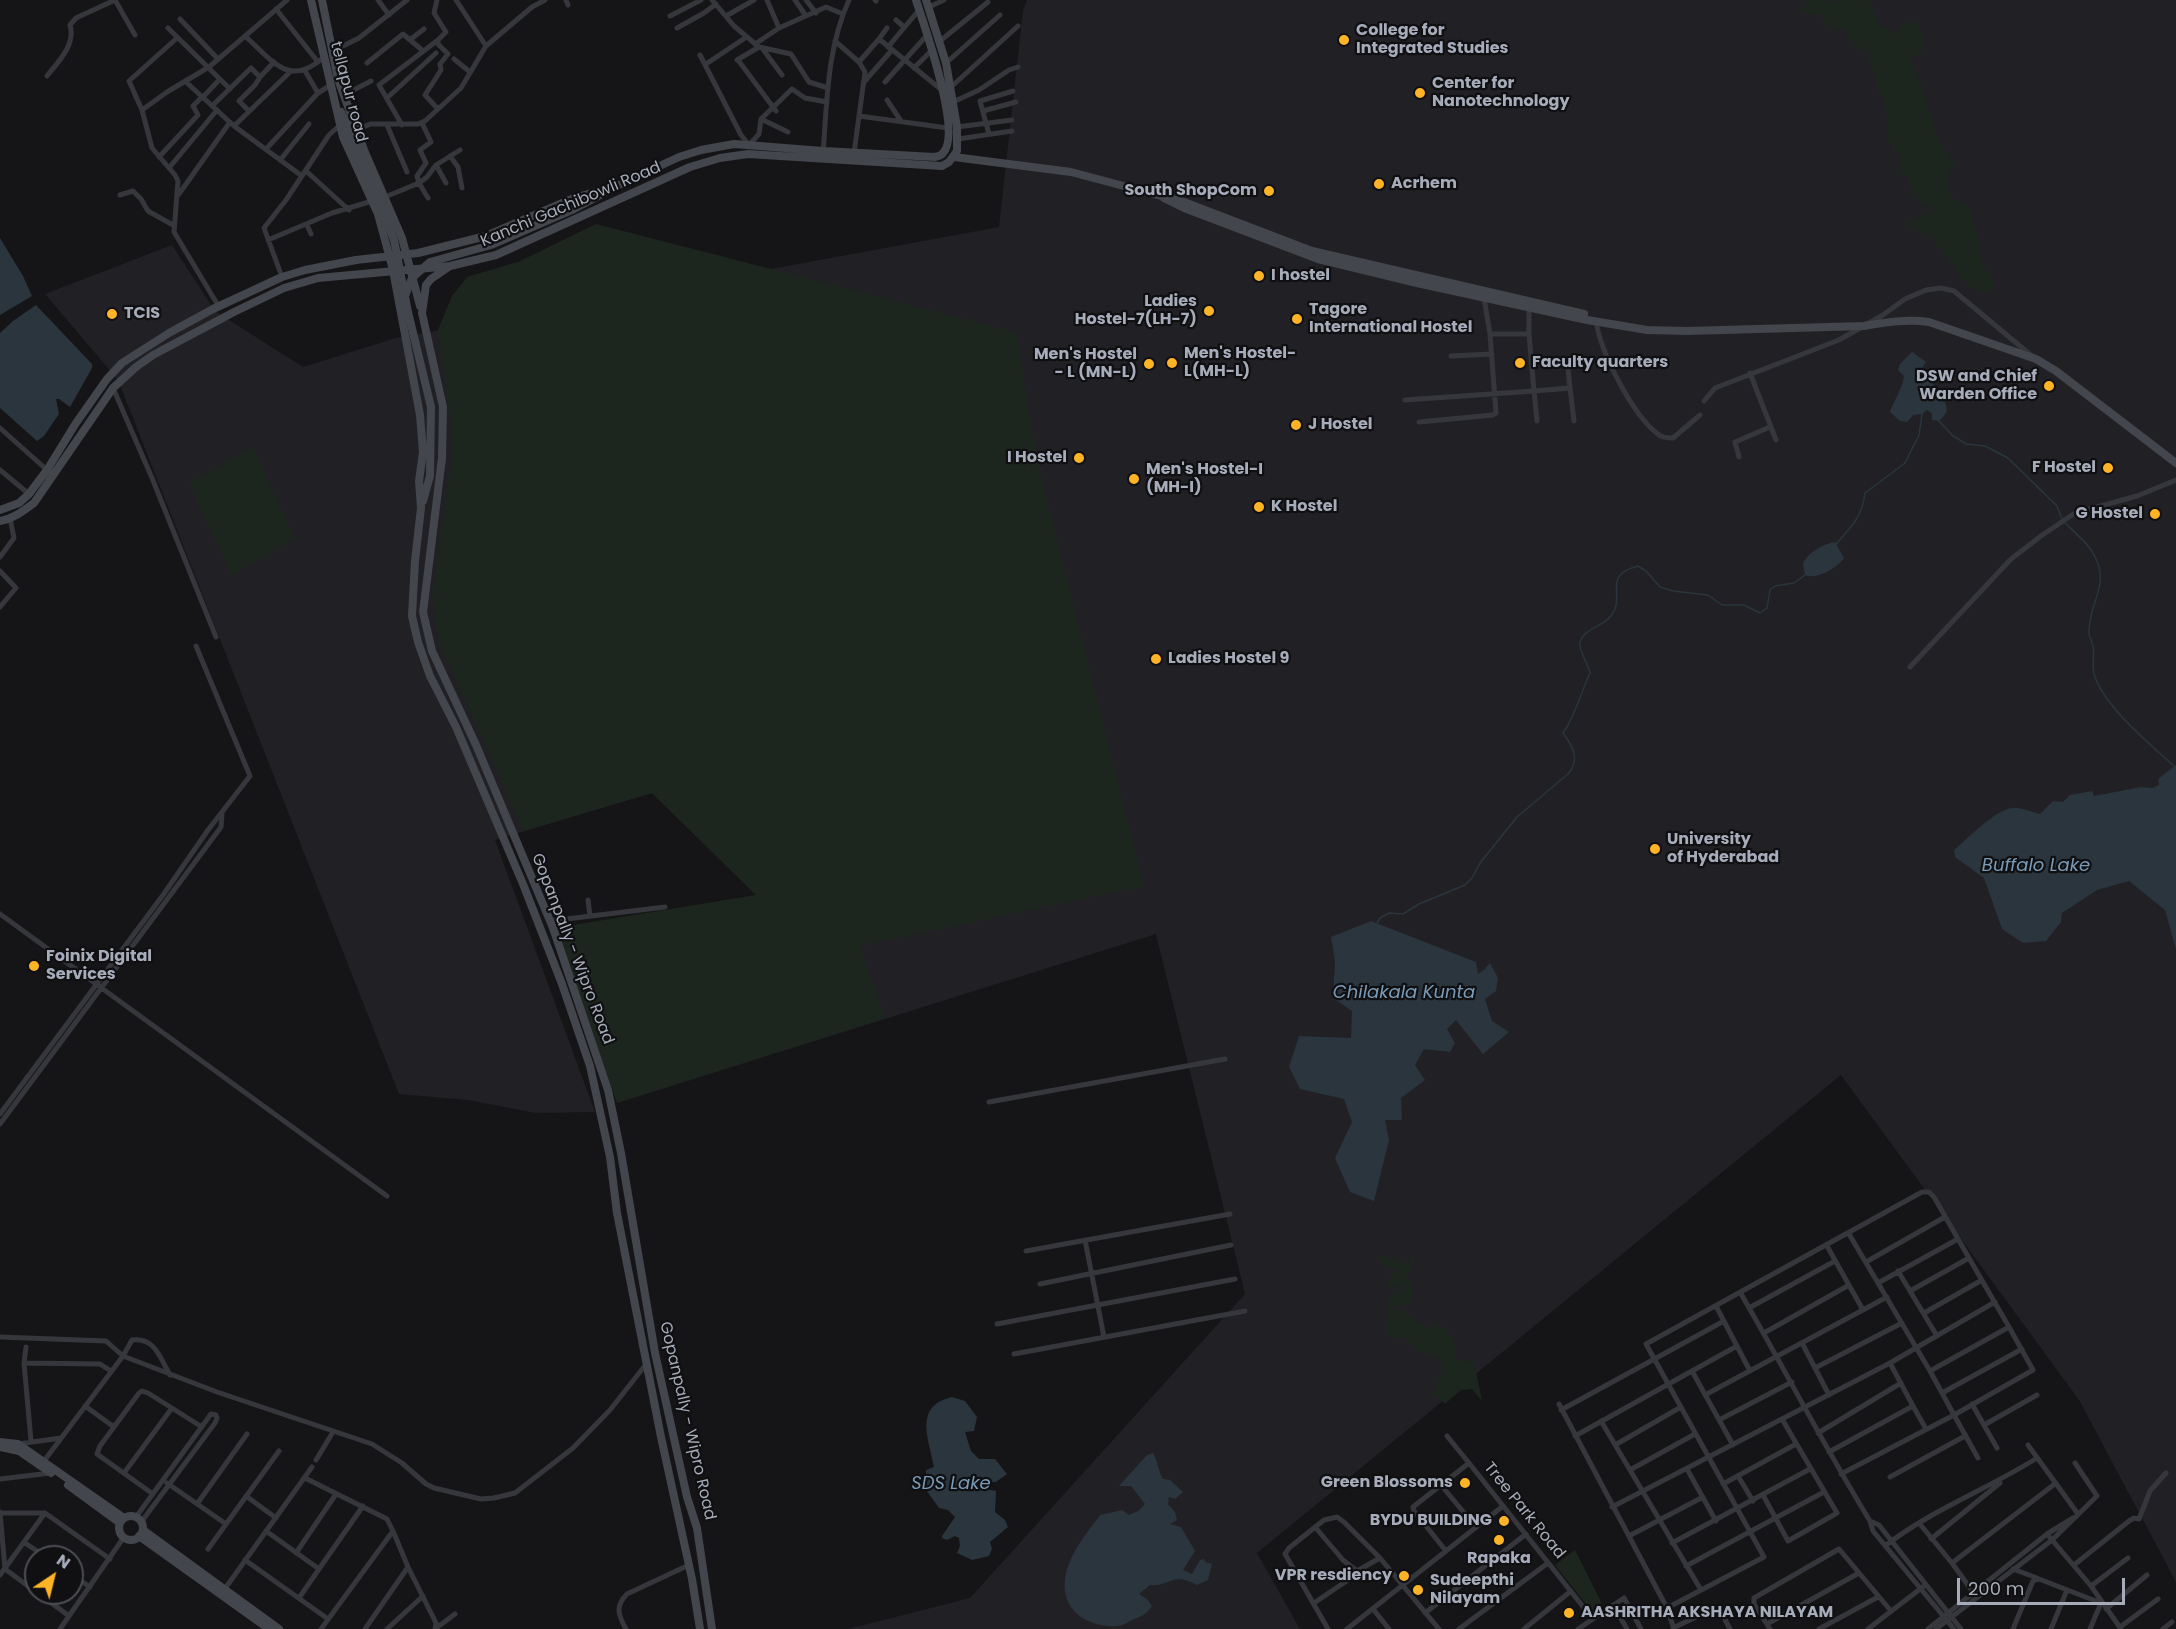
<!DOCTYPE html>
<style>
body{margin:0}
#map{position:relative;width:2176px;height:1629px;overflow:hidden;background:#151517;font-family:Poppins,sans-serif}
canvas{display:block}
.north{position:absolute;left:24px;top:1545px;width:60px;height:60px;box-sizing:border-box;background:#101012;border:2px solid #4c4e55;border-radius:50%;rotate:35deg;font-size:16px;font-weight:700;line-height:24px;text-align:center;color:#a6acb9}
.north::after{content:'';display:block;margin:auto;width:21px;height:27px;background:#ffb426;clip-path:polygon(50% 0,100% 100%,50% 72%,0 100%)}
.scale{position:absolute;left:1957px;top:1578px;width:168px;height:27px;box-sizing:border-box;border:3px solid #a6acb9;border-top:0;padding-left:8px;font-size:18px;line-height:21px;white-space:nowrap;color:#a6acb9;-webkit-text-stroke:4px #101012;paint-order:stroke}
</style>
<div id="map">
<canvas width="2176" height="1629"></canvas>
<div class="north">N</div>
<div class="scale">200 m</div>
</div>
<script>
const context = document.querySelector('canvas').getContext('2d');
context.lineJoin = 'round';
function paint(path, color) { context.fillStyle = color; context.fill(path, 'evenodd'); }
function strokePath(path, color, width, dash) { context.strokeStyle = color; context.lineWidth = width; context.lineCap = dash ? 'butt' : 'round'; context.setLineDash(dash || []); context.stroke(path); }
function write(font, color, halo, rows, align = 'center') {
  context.font = font + ' Poppins,sans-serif'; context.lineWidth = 4.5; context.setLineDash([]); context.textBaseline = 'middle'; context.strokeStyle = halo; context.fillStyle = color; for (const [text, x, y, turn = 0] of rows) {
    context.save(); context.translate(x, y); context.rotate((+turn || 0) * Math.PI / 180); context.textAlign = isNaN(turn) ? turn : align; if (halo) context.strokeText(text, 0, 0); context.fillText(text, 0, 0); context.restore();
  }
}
paint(new Path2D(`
 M1027,0H2176V1582L2079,1400L1841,1075L1257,1553L1300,1629H848L970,1598L1245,1294L1156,934L617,1103L756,895L652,793L495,840L595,1112L536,1113L468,1100L399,1094L118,380L45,294L172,245L215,311L303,367L396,338L999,227L1023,11Z`), '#212125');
paint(new Path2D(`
 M1808,0H1827L1830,5L1834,0H1869L1879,24L1895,34L1903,23H1918L1923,36V52L1909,58L1923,88L1936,135L1955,164L1946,176L1949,196L1969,206L1977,232L1981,261L1995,284L1988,293L1969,286L1932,238L1903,224L1934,210L1913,196L1908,176L1896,174L1901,158L1888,141V117L1867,52L1855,46L1845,29L1834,31L1820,15L1801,13L1803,7Z
 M596,224L1016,332L1037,459L1144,886L859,946L886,1018L617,1103L555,928L756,895L652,793L524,831L440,644L432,594L451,463L450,419L438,330L452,296L467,277L518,262Z
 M252,447L296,539L231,575L189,483Z
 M1376,1255L1396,1258L1409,1265L1412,1257H1415L1413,1267L1407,1276L1414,1289L1413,1302L1395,1308L1428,1328L1438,1323C1454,1333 1455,1342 1457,1360L1474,1362L1482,1401L1472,1389L1461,1390L1445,1404L1433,1393L1438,1387V1378L1444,1368L1439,1359L1417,1351L1405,1338L1385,1336V1325L1390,1297L1402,1290L1401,1284L1391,1287L1386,1281L1398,1271L1384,1264Z
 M1575,1550L1603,1606L1593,1613L1555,1565Z`), '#1d261e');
paint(new Path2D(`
 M0,238L23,276L32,296L0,315Z
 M36,305L92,364V368L70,407L59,399H56L59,414L44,436L37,441L0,408V333L13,321Z
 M1912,352L1926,362L1921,370C1928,378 1951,402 1946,413C1946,414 1940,420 1939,421L1932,420V413L1927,410L1922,414L1913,415L1907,422L1900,421L1890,412C1894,400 1903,388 1904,376L1898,370L1900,364Z
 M1835,542L1844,558C1837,568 1817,580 1805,575L1803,563C1809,552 1823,544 1835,542Z
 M2176,765V949L2165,910L2129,881L2097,890L2062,913L2061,922L2046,941L2023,943L2002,929L1984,878L1955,857L1954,850C1969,838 1993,811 2012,808C2020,807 2032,812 2040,814L2053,801L2063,802L2070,795L2092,791L2094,796L2141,787L2153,788L2159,785L2158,779Z
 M1371,921L1476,962L1478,974L1485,969L1490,963L1498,978L1496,991L1485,999L1492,1021L1509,1032L1483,1054L1456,1020L1447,1029L1455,1043L1450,1052L1424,1049L1415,1065L1425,1080L1401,1098L1402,1120H1385L1389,1140L1374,1201L1350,1192L1335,1158L1352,1122L1344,1099L1300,1089L1289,1067L1299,1036L1351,1038L1352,1011L1333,998L1335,961L1331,937Z
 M952,1397L965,1401L977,1417L974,1431L965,1432L971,1451L979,1459H995L1007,1474L996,1482L978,1483L975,1482L976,1487L996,1491L995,1512L1005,1520L1008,1527L990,1542L992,1549L989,1556L972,1560L957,1553L960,1546L959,1538L955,1536L947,1540L942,1538V1536L955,1517L948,1510L939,1508L919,1480L926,1474V1470L934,1467C929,1439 913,1406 952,1397Z
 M1153,1453C1158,1462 1158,1470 1163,1479L1170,1480L1183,1492L1175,1499L1169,1497L1168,1504L1175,1512L1177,1520L1170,1524L1181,1527L1195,1551L1183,1570L1192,1574L1200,1560L1204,1559L1205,1562L1212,1564L1208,1580L1197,1585C1171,1571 1171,1587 1150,1585L1139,1594L1147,1599L1152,1606C1145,1616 1141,1616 1130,1621C1126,1623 1122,1626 1118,1626C1088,1628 1061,1611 1065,1579C1068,1555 1087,1533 1100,1515L1122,1510L1129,1515L1138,1511L1145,1504L1131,1486H1119L1147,1455Z`), '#2a353d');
strokePath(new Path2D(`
 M1939,421L1952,435L1966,444L1985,446L2008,458L2057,506L2062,519
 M2065,523C2074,532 2087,542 2093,553C2112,585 2088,602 2089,633C2089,637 2092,641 2093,646C2095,656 2091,667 2095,677C2106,708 2150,744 2174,766
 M1836,544C1852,526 1862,517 1865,493L1905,463L1919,435L1922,414
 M1377,923L1380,918L1389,913L1403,914L1419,904L1465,885L1472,878L1480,863L1517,817L1569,773C1580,758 1573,747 1563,733C1575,717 1581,692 1590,673C1589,664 1578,651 1580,642C1583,630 1602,626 1609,618C1629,597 1599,576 1638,566L1646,571L1660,587L1673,591L1708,595L1722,605H1744L1760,613L1767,608L1770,590L1775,586L1794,583L1805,575`), '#2a353d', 1.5);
strokePath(new Path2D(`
 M378,0L389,15
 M437,0L434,13L446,32L438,40V44L448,54L440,64L441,70L425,95L438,109
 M566,0L568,5
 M712,0L734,26L759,47L791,54L809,82L828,88
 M767,0L779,28
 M795,0L806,16
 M806,0L816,13
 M875,0L876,1
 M929,7L944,0
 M276,9L318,62
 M670,16L701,0
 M726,16L754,0
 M180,19L218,59
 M896,20L904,27
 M168,28L230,89
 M677,28L704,13L716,4
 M887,28L879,39L943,91
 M245,36C272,60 289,89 324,57
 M411,39L424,29
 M835,41L859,62L865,72L854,153
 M940,41L988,2
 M755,44L779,28L826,7L843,14
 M486,46L532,7L545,0
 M888,47L919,10
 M762,48L782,75
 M333,51L359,38L407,0
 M700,55L741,135L749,145L759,134L761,119L792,89L805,98L827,102
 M454,59L470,72
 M737,60L759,47
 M738,60L776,111
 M859,62L879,39
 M367,63L403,34L422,50
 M946,63L1000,15
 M706,64L745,38
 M914,68L933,49
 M305,71L318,93
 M47,76C58,62 76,45 70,25L76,18L115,0L135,35
 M260,77L274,62
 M186,82L234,126L302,176
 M864,82L892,50
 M885,82L928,34
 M951,87L1018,26
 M344,95L371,81
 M203,97L220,79
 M387,98L436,53
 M887,100L901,121
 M953,102L979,90L1009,70L1018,67
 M212,106L251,68L260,77L255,85L239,101L249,111
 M142,110L129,81L177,38
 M983,111L1016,102
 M859,116L948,128
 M761,119L788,132
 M422,123L431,142L420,150L426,163L417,176L419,183L428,198
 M387,125L407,172
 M402,125L379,85L438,40
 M234,126L290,72
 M957,127L1012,120
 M357,130L370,124H418L425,121L461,88L486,46L456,0
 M989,134L980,101L1013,91
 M958,139L1012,131
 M266,149L318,93L331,85
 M823,154C827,102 827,48 849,0
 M450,156L458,167L462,188
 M159,157L198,115L193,106L202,97
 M281,159L309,124
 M436,165L446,183
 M169,168L217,110
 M306,171L349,210
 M179,194L230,122
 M120,195L133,191L141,199L148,211L173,225
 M385,197L419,183L427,177L436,165L460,150
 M307,225L311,234
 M268,240L332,213L372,201
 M282,277L264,228L286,200L329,135L340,125
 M219,307L174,232L178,181L175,175L152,148L142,110L167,92L209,67L287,0
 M1596,320C1600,352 1633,416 1659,435C1663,438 1668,438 1673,438L1700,415
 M1490,334H1529
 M1451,356L1492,354
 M1750,373L1776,440
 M113,388L152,478L216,637
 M1570,388L1574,421
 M1405,400L1534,391L1529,334V307
 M1704,401L1715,388L1839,340L1883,315L1905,299L1926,290L1941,288L1954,291L2032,356
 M1537,421L1534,391L1570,388L1568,369
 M1419,422L1493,415L1496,413L1490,334L1484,298
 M0,428L47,470
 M1739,457L1735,442L1770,427
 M0,470L29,494
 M0,557L14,538L10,518
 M0,571L16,588L0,607
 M1910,667L2011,559L2041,536L2075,513L2137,496L2176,480
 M588,900L590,916
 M0,914L387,1196
 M550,921L665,907
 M989,1102L1225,1059
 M0,1114L163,895L208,830L250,776L196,646
 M0,1124L221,827L222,814
 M1849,1234L1930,1371L2009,1327L2033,1370L1954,1415L1930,1371
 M1958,1239L2009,1327
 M1085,1240L1104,1337
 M1827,1246L1863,1310
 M1026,1251L1230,1214
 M1866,1262L1945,1217
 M1898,1271L1937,1336
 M1040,1284L1231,1245
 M1910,1291L1969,1258
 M1740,1292C1784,1368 1824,1446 1870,1521L1873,1531L1954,1629
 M1716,1306L1750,1371
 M1749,1308L1835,1261
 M1924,1313L1982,1280
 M997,1324L1235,1279
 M1764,1333L1849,1285
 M0,1337L106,1341L123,1356L132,1340C155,1337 160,1358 170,1375
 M1802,1343L1829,1395
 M26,1347L24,1363L31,1441
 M1014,1354L1245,1311
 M24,1363L100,1364L111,1371
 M1890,1363L1995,1302
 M1815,1368L1902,1323
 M1692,1371L1733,1445
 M1942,1393L2022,1349
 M1705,1395L1887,1297
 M1559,1404L1667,1608
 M1972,1404L1997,1448
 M85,1406L114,1427
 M1561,1410L1724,1321
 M1719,1420L1792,1382
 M1601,1421L1701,1590
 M1984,1425L2037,1395
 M1818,1433L1901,1383
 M1447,1436L1469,1463
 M1575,1436L1737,1346
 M18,1444L61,1438
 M1615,1445L1681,1407
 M2028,1445L2078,1514
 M1829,1452L1913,1406L1926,1429
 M316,1460L333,1432
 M44,1461L123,1356L217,1392L372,1444L402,1463L426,1484L434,1488L481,1499L494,1498L515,1493L573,1448L610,1410L647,1363
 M1687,1469L1716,1521
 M1630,1470L1695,1434
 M124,1473L172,1408
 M1841,1474L1954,1415L1978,1458
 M1738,1476L1753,1501
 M1890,1477L1965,1436
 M305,1478L387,1519L393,1531L321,1629
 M0,1479L51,1473
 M167,1483L226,1524
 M1723,1484L1796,1444
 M1441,1485L1476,1527
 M153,1494L97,1454L100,1446L139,1393L142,1391L148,1393L202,1427
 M1763,1495L1788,1541L1837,1513L1782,1419
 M246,1496L276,1518
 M197,1504L247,1434
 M1612,1507L1890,1363L1913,1406
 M0,1512L5,1569L36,1592
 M0,1513H45L110,1559
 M136,1517L211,1414L216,1415L217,1418L215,1423L142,1521
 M1870,1521L1879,1525L1961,1629
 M1919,1523L1952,1563L1975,1595
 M1315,1527L1343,1560L1357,1571
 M266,1531L319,1569L299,1598
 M393,1531L408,1567L436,1623L435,1629
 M2047,1534L2091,1586L2121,1629
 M1629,1536L1703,1497
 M1931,1539L2000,1483
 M25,1543L46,1557
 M1672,1543L1810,1469
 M1885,1546C1931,1510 1988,1489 2037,1458
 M208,1549L279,1451
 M1446,1551L1414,1511L1413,1507L1469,1463L1592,1618
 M296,1553L336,1494
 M245,1560L328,1619
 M1952,1563L2056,1483
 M2074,1565L2129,1521L2134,1518L2139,1519L2150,1491L2166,1473
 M1686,1566L1824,1492
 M319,1569L363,1506
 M2013,1569L2037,1578
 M0,1575L45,1513
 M72,1575L90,1587
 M2091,1586L2128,1558
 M224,1590L312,1467
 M38,1593L69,1616
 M1314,1603L1348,1580L1357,1571L1380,1558
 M1613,1605L1627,1629
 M1373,1609L1389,1629
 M2106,1609L2147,1575
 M1425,1613L1526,1534
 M1767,1624L1859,1573
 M2120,1627L2158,1599
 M1673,1628L1715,1608L1722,1614L1730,1629
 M60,1629L124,1537
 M365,1629L408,1567
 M387,1629L423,1596
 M435,1629L455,1614
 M626,1629C618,1615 615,1606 627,1594L689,1565
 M1328,1629L1285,1554L1289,1548L1324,1520L1337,1517L1344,1522L1380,1558L1439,1629
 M1347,1629L1503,1506
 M1459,1629L1548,1563
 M1524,1629L1571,1591
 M1578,1629L1624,1598L1641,1629
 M1674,1629L1667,1608L1764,1557L1646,1344L1922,1192H1929L1934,1197L1958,1239L1878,1283
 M1770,1629L1754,1604V1598L1839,1549L1891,1611
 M1819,1629L1878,1597
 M1868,1629L1924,1586
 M1928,1629L2047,1534L2073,1518
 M1936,1629L2052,1540L2097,1496L2075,1463
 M2013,1629L2033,1581L2039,1579L2101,1603L2090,1629
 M2051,1629L2067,1590
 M2163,1629L2172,1622`), '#36373d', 5);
strokePath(new Path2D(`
 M311,0L343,137L378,214L393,270L420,415L423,452L419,481L421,508L415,561L412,616L418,642L430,676L456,727L523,884L562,984L590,1066L610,1157L617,1213L661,1437L692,1579L700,1629
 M322,0L338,79L364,150L402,238L420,306
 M341,112L384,213
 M954,157L1071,172L1184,202L1312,251L1584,314
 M1164,198L1184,208L1318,259L1417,283L1587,320L1647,330L1687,331L1864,326C1886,322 1907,319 1929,322L2036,359L2056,371L2176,463
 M450,266L431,279L426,285L422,313L443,407L442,458L423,612L432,651L476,745L553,928L608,1090L621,1153L655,1353L687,1497L697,1528L712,1629
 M423,501L430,476L431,407
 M0,510L19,503L29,494L47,470L76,423L107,379L122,363L169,333L213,309L282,277L305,270L356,260L418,253L486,236L574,198L619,185L679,157L701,150L734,144L823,151L935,157C938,156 941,156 943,153C963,133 924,25 916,0
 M0,521C13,519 23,511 34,503L113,388L136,367L153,355L234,312L284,288L318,278L450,266L496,255L690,167L720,158L748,154L942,166L949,162L957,151V127L946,63L926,0
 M0,1442L18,1444L124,1518
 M0,1447L19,1451L51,1473
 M68,1485L120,1523
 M119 1528a12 12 0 1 1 24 0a12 12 0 1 1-24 0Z
 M143,1530L279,1629
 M139,1536L269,1629`), '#44464d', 8);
strokePath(new Path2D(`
 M384,213L394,240L408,312L431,407
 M405,296L412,278L430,262L491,245L574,209L619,185`), '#44464d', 8);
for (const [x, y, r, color] of [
 [1344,40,6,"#ffb426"],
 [1420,93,6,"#ffb426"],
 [1379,184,6,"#ffb426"],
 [1269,191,6,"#ffb426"],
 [1259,276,6,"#ffb426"],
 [1209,311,6,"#ffb426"],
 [112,314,6,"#ffb426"],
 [1297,319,6,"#ffb426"],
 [1172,363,6,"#ffb426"],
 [1520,363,6,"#ffb426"],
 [1149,364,6,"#ffb426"],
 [2049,386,6,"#ffb426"],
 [1296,425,6,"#ffb426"],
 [1079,458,6,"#ffb426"],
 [2108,468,6,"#ffb426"],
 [1134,479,6,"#ffb426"],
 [1259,507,6,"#ffb426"],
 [2155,514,6,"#ffb426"],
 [1156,659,6,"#ffb426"],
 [1655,849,6,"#ffb426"],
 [34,966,6,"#ffb426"],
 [1465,1483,6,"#ffb426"],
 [1504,1521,6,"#ffb426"],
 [1499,1540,6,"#ffb426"],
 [1404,1576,6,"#ffb426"],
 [1418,1590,6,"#ffb426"],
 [1569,1613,6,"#ffb426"]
]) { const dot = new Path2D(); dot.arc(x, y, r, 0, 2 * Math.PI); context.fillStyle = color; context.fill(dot); strokePath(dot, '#101012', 2); }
write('bold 16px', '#a6acb9', '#101012', [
 ["College for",1356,31],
 ["Integrated Studies",1356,49],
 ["Center for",1432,84],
 ["Nanotechnology",1432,102],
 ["Acrhem",1391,184],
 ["South ShopCom",1257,191,"right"],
 ["I hostel",1271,276],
 ["Ladies",1197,302,"right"],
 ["Hostel-7(LH-7)",1197,320,"right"],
 ["Tagore",1309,310],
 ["International Hostel",1309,328],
 ["TCIS",124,314],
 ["Men's Hostel-",1184,354],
 ["L(MH-L)",1184,372],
 ["Men's Hostel",1137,355,"right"],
 ["- L (MN-L)",1137,373,"right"],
 ["Faculty quarters",1532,363],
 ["DSW and Chief",2037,377,"right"],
 ["Warden Office",2037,395,"right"],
 ["J Hostel",1308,425],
 ["I Hostel",1067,458,"right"],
 ["F Hostel",2096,468,"right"],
 ["Men's Hostel-I",1146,470],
 ["(MH-I)",1146,488],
 ["K Hostel",1271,507],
 ["G Hostel",2143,514,"right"],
 ["Ladies Hostel 9",1168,659],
 ["University",1667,840],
 ["of Hyderabad",1667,858],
 ["Foinix Digital",46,957],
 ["Services",46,975],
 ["Green Blossoms",1453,1483,"right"],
 ["BYDU BUILDING",1492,1521,"right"],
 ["Rapaka",1499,1559,"center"],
 ["VPR resdiency",1392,1576,"right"],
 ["Sudeepthi",1430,1581],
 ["Nilayam",1430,1599],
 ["AASHRITHA AKSHAYA NILAYAM",1581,1613]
], 'left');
write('16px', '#a6acb9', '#101012', [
 ["tellapur road",348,92,75],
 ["Kanchi Gachibowli Road",571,205,-23],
 ["Gopanpally - Wipro Road",572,949,69],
 ["Gopanpally - Wipro Road",687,1421,77],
 ["Tree Park Road",1524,1511,51]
]);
write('italic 18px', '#7a9bb7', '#101012', [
 ["Buffalo Lake",2036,866],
 ["Chilakala Kunta",1404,993],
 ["SDS Lake",951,1484]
]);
</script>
